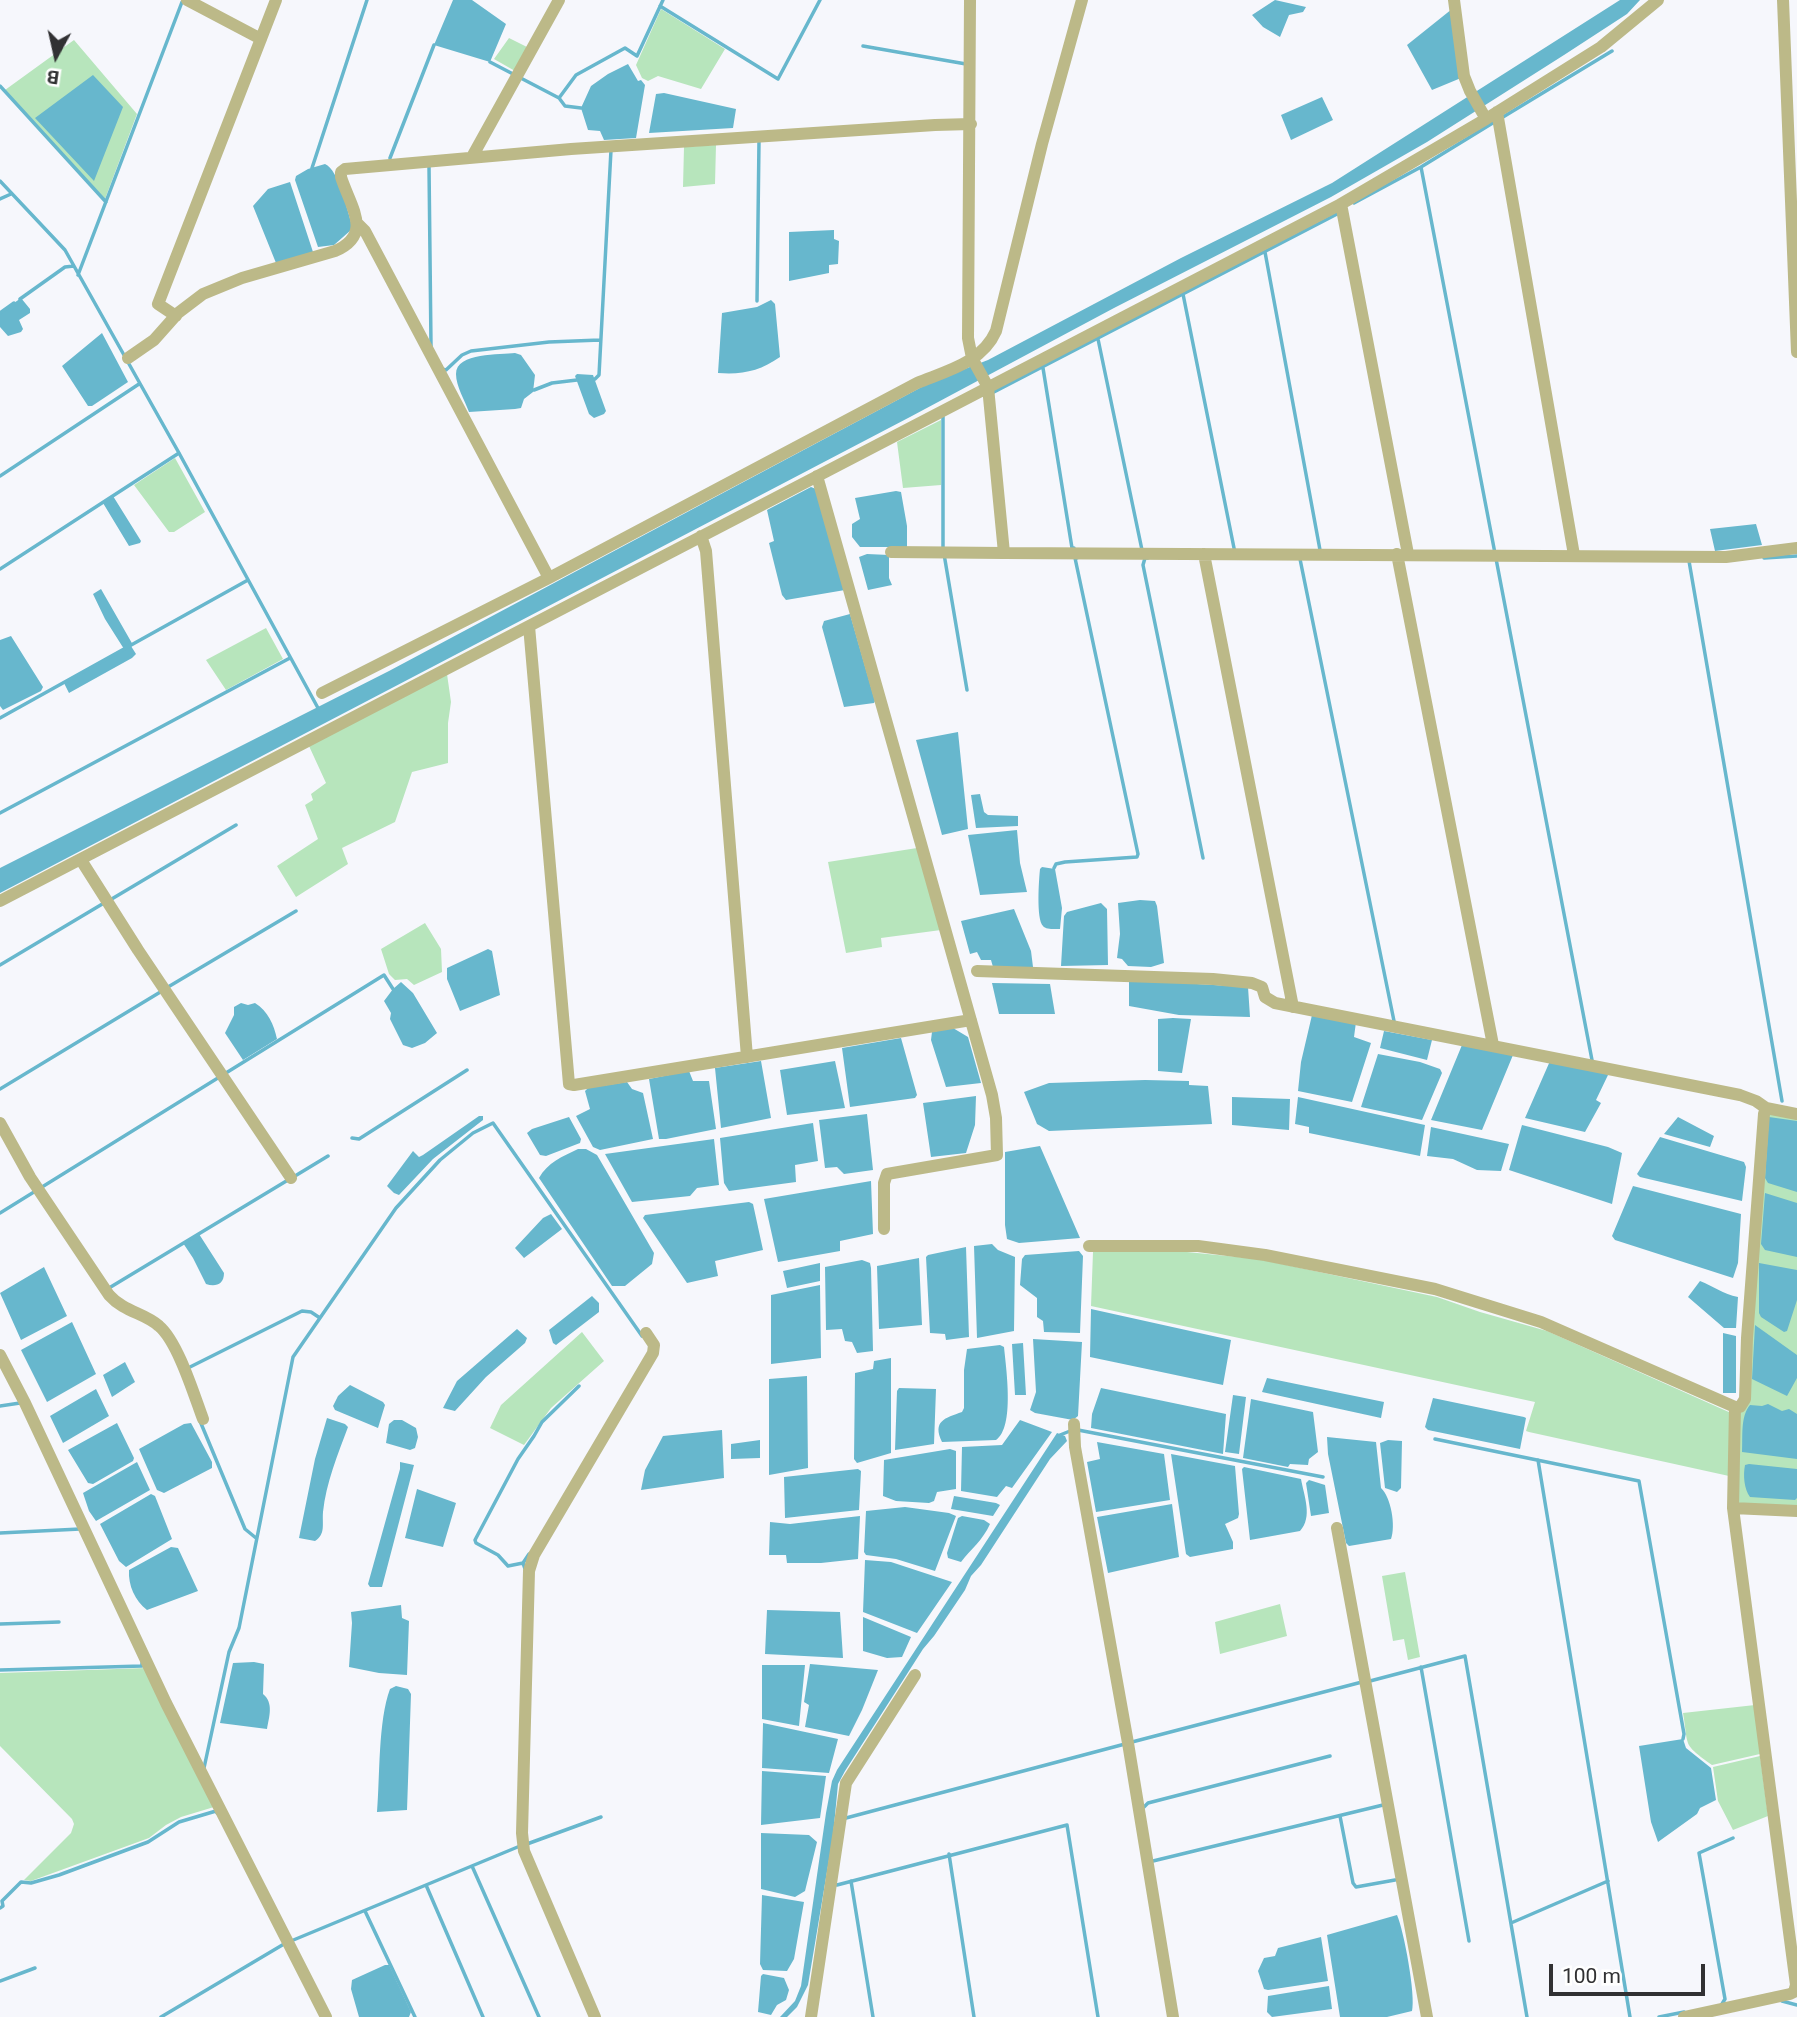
<!DOCTYPE html>
<style>
body{margin:0}
#map{position:relative;width:1797px;height:2017px;overflow:hidden;background:#f6f7fc;font-family:Roboto,sans-serif}
canvas{display:block}
.north{position:absolute;left:21px;top:21px;width:70px;height:70px;-webkit-text-stroke:5px #fff;paint-order:stroke;rotate:188deg;font-size:19px;font-weight:700;line-height:28px;text-align:center;color:#313133}
.north::after{content:'';display:block;margin:auto;width:24px;height:32px;background:#313133;clip-path:polygon(50% 0,100% 100%,50% 72%,0 100%)}
.scale{position:absolute;left:1549px;top:1964px;width:156px;height:32px;box-sizing:border-box;border:4px solid #313133;border-top:0;padding-left:9px;font-size:21px;line-height:24px;white-space:nowrap;color:#313133;-webkit-text-stroke:5px #fff;paint-order:stroke}
</style>
<div id="map">
<canvas width="1797" height="2017"></canvas>
<div class="north">B</div>
<div class="scale">100 m</div>
</div>
<script>
const context = document.querySelector('canvas').getContext('2d');
context.lineJoin = 'round';
function paint(path, color) { context.fillStyle = color; context.fill(path, 'evenodd'); }
function strokePath(path, color, width, dash) { context.strokeStyle = color; context.lineWidth = width; context.lineCap = dash ? 'butt' : 'round'; context.setLineDash(dash || []); context.stroke(path); }
paint(new Path2D(`
 M661,9L725,49L701,89L658,76L648,81L642,78L636,65Z
 M509,38L527,47L515,71L494,59Z
 M74,40L137,114L105,199L5,90Z
 M716,145L715,184L683,187L684,147Z
 M941,420V485L903,488L897,442Z
 M175,458L205,512L174,532H169L134,485Z
 M266,628L283,659L226,690L206,660Z
 M447,674L451,702L448,723V763L412,772L395,822L342,848L348,864L296,897L277,866L318,839L305,805L313,800L311,794L326,783L309,746Z
 M917,848L941,930L881,938L882,947L846,953L828,862Z
 M425,923L441,949L442,972L414,985L407,979L395,980L389,974L381,949Z
 M1768,1112L1797,1117V1507L1740,1505L1737,1502L1738,1416Z
 M1093,1252H1187L1258,1259L1437,1297L1480,1312L1547,1331L1731,1413L1729,1476L1529,1432L1526,1431L1535,1402L1091,1306Z
 M582,1332L604,1361L551,1408L524,1445L490,1428L501,1405Z
 M1405,1572L1420,1657L1408,1660L1404,1639L1393,1641L1382,1576Z
 M1280,1604L1287,1636L1220,1654L1215,1622Z
 M146,1668L214,1807L181,1817L166,1825L149,1838L31,1881L24,1880L71,1833L74,1824L72,1819L0,1746V1673Z
 M1755,1705L1760,1754L1712,1765C1682,1743 1689,1748 1683,1713Z
 M1760,1756L1768,1816L1733,1830L1718,1801L1713,1767Z`), '#b7e5bc');
paint(new Path2D(`
 M453,0H472L506,24L490,62L434,45Z
 M1275,0L1306,7L1303,12L1289,15L1280,37L1263,27L1252,15Z
 M1620,0H1640L1627,14L1564,55L1427,142L1331,197L1114,308L910,417L0,893V868L389,671L931,382L988,360L1181,258L1332,183Z
 M1452,9L1461,78L1432,90L1407,45Z
 M628,64L638,81L641,80L645,85L636,138L604,140L600,131L588,130L581,108L591,86L608,74Z
 M93,75L123,107L94,181L35,118Z
 M664,93L736,109L733,128L649,133L656,94Z
 M1322,97L1333,120L1291,140L1281,115Z
 M325,164C339,170 347,210 352,225L351,230L334,245L318,247L295,180L296,176L308,169Z
 M290,182L313,252L276,263L253,206L268,189Z
 M834,230V239L839,241L838,264L829,265V273L789,281V232Z
 M21,298L30,309V313L19,320L23,329L21,332L8,336L0,327V313Z
 M771,300L775,304L780,357C760,371 742,375 718,373L722,313L757,307Z
 M102,333L128,382L92,406H88L62,366Z
 M515,353L521,355L535,375L533,392L524,399L521,408L515,409L469,412C465,401 456,386 456,374C456,352 501,355 515,353Z
 M577,374L593,375L606,411L604,414L594,418L589,414L575,376Z
 M811,487L816,489L845,590L786,600L782,595L769,543L774,541L767,510Z
 M896,491L901,492L907,526V547H860L852,537V524L860,519L855,498Z
 M113,496L141,541L140,543L129,546L103,503Z
 M1756,524L1762,545L1715,551L1710,529Z
 M867,554L889,555V578L892,585L868,590L859,557Z
 M101,589L133,645L131,646L136,654L132,658L69,693L64,683L124,649L105,619L93,594Z
 M850,614L875,701L874,703L844,707L822,627L824,621Z
 M11,636L43,687L41,691L3,710L0,706V640Z
 M958,732L968,829L942,835L916,740Z
 M980,794L984,812L988,815L1018,816V826L976,828L971,795Z
 M1017,830L1020,863L1027,892L980,895L968,835Z
 M1042,867L1055,869L1062,908L1060,929C1056,929 1046,930 1043,926C1036,919 1039,879 1040,869Z
 M1140,900L1155,901L1157,906L1164,963L1151,967L1128,966L1122,959L1117,958L1120,934L1118,903Z
 M1101,903L1107,909L1108,965L1061,966L1064,916L1067,912Z
 M1014,909L1031,951L1033,967H993L991,960H981L977,952L970,954L961,921Z
 M488,949L492,951L500,995L460,1011L447,979V968Z
 M1129,980L1248,987L1250,1017L1179,1015L1129,1006Z
 M401,982L413,993L437,1033L425,1043L412,1048L403,1045L390,1019L391,1013L384,1001L393,989Z
 M992,983L1050,984L1055,1014H999Z
 M241,1003L248,1005L255,1003C268,1011 274,1025 277,1039L243,1060L225,1033L234,1015V1007Z
 M1312,1015L1356,1022L1354,1037L1371,1043L1352,1102L1298,1091L1301,1062Z
 M1173,1018L1191,1019L1182,1073L1158,1071V1019Z
 M953,1028L968,1037L981,1083L946,1087L931,1040L932,1032Z
 M1384,1031L1432,1040L1427,1060L1380,1048Z
 M901,1038L917,1095L915,1098L850,1107L842,1048Z
 M1462,1045L1513,1055L1482,1130L1431,1120Z
 M1378,1054L1420,1062L1440,1069L1442,1073L1422,1120L1361,1107Z
 M761,1061L771,1118L721,1128L715,1068Z
 M835,1061L845,1108L787,1115L780,1070Z
 M1550,1061L1605,1073L1608,1075L1596,1100L1601,1103L1585,1132L1525,1118Z
 M689,1071L693,1081H709L716,1129L666,1139H659L649,1079Z
 M1145,1080L1189,1081V1085L1208,1086L1212,1124L1049,1131L1037,1124L1024,1092L1049,1083Z
 M627,1082L632,1089L643,1093L653,1139L600,1150L593,1147L576,1116L590,1109L585,1091L588,1088Z
 M976,1096L975,1125L966,1153L931,1157L923,1103Z
 M1232,1097L1290,1099L1289,1130L1232,1125Z
 M1298,1097L1425,1125L1420,1156L1309,1133V1127L1295,1124Z
 M867,1114L873,1170L844,1174L837,1167L825,1168L819,1120Z
 M479,1116H483V1120L433,1159L399,1195L394,1193L387,1186L413,1151L419,1157L423,1155Z
 M569,1117L581,1139L580,1143L546,1156L540,1155L527,1133L532,1129Z
 M1678,1117L1714,1136L1710,1147L1664,1134Z
 M1769,1117L1797,1121V1192L1768,1183L1765,1178Z
 M813,1123L818,1161L795,1165L796,1182L729,1191L724,1183L720,1138Z
 M1522,1125L1608,1147L1622,1153L1612,1204L1509,1170Z
 M1431,1127L1509,1144L1501,1171L1477,1170L1453,1159L1427,1156Z
 M1660,1137L1744,1162L1746,1167L1742,1201L1640,1177L1637,1174Z
 M714,1139L719,1185L697,1188L690,1196L632,1202L605,1154Z
 M1040,1146L1080,1238L1019,1243L1007,1239L1005,1225V1152Z
 M578,1149H586L597,1155L654,1253L652,1264L625,1286H612L539,1178C547,1163 563,1156 578,1149Z
 M871,1181L873,1234L840,1241V1251L778,1262L764,1199Z
 M1633,1186L1741,1214L1738,1263L1733,1278L1615,1240L1612,1236Z
 M1765,1193L1797,1203V1257L1765,1250L1761,1244Z
 M749,1202L753,1204L763,1250L715,1261L718,1276L687,1283L643,1218L645,1215Z
 M551,1214L562,1229L524,1258L515,1248L543,1218Z
 M199,1234L224,1273C224,1285 215,1287 206,1284L193,1258L183,1243Z
 M992,1244L998,1250L1015,1257L1014,1331L977,1338L974,1246Z
 M966,1247L969,1337L946,1340L945,1334L930,1333L926,1257L928,1255Z
 M1079,1251L1083,1256L1080,1333L1044,1332L1043,1321L1037,1317V1298L1020,1285L1022,1259L1025,1255Z
 M919,1258L922,1325L879,1329L877,1266Z
 M862,1260L870,1263L871,1268L873,1351L857,1353L852,1342L845,1341L842,1329L826,1330L825,1267Z
 M820,1263V1281L787,1288L783,1271Z
 M1759,1263L1797,1270V1300L1787,1331L1784,1332L1761,1317L1759,1313Z
 M44,1267L67,1316L21,1340L0,1293Z
 M1700,1281C1713,1286 1723,1294 1738,1297L1736,1328H1724L1688,1297Z
 M820,1285L821,1358L771,1364V1295Z
 M592,1296L599,1303V1312L556,1345L553,1343L549,1330Z
 M1091,1309L1231,1340L1223,1385L1090,1357Z
 M72,1322L96,1374L47,1402L21,1350Z
 M1755,1325L1797,1355V1378L1787,1396L1752,1379Z
 M517,1329L527,1338L525,1343L486,1377L455,1411L443,1408L457,1381Z
 M1723,1333L1736,1336V1393H1723Z
 M1033,1339L1082,1342L1078,1416L1073,1420L1035,1413L1030,1410L1036,1392Z
 M1023,1343L1026,1395H1015L1012,1344Z
 M1000,1345L1004,1347C1006,1368 1015,1427 996,1440L942,1442C932,1421 945,1418 962,1412L964,1408V1370L967,1349Z
 M891,1358V1453L857,1463L854,1459L855,1373L873,1369L874,1361Z
 M125,1362L135,1382L112,1397L103,1375Z
 M807,1376L808,1468L769,1475V1379Z
 M1267,1378L1384,1402L1381,1418L1262,1392Z
 M350,1385L383,1402L385,1405L378,1428L335,1410L333,1406L338,1396Z
 M899,1388L936,1389L934,1444L895,1450L897,1391Z
 M1101,1388L1226,1414L1223,1454L1091,1428L1092,1414Z
 M96,1389L109,1416L63,1443L50,1416Z
 M1233,1395L1246,1397L1239,1454L1225,1452Z
 M1433,1398L1524,1417L1526,1418L1520,1449L1428,1430L1425,1427Z
 M1251,1399L1313,1412L1318,1452L1309,1459L1308,1465L1290,1464L1288,1467L1243,1458Z
 M1768,1404L1782,1411L1789,1409L1797,1414V1459L1742,1452C1743,1437 1740,1417 1750,1405L1762,1406Z
 M327,1418L345,1424L348,1427C338,1454 326,1483 323,1512C322,1524 326,1534 315,1541L299,1538L315,1459Z
 M394,1420H402L416,1428L418,1437L415,1448L410,1450L386,1443L389,1424Z
 M1020,1420L1052,1432L1012,1488L1006,1486L997,1497L961,1491L962,1447L1002,1445Z
 M117,1423L134,1458L133,1461L93,1484L88,1483L68,1450Z
 M191,1423L212,1462V1468L164,1493L157,1490L139,1449L184,1424Z
 M722,1430L724,1478L641,1490L645,1470L663,1436Z
 M1057,1433L1065,1436L1067,1441L1050,1459L981,1565L971,1576L965,1590L934,1636L923,1649L845,1771L838,1784L833,1836L808,1985L797,2007L787,2017H780L795,2001L801,1986L826,1813L832,1781L837,1770Z
 M1327,1437L1376,1442L1381,1488C1391,1497 1396,1526 1391,1539L1349,1546L1346,1543L1328,1454Z
 M760,1440V1458L731,1459V1444Z
 M1388,1440L1402,1441L1401,1488L1397,1492L1385,1488L1380,1443Z
 M1097,1442L1164,1454L1170,1500L1096,1512L1087,1462L1100,1459Z
 M950,1449L956,1451V1489L937,1492L934,1501L929,1503L896,1501L883,1496L884,1460Z
 M1171,1454L1235,1466L1239,1514L1238,1518L1225,1524L1233,1542V1549L1190,1557L1186,1554Z
 M137,1462L150,1490L96,1521L89,1511L83,1493Z
 M400,1462L414,1465L382,1587H370L368,1584L400,1469Z
 M1749,1464L1797,1469V1498L1795,1500L1750,1497C1744,1489 1743,1475 1745,1465Z
 M1244,1467L1301,1479C1304,1496 1313,1517 1300,1531L1250,1540L1242,1469Z
 M858,1469L861,1471L859,1510L785,1518L784,1477Z
 M1309,1480L1325,1485L1329,1513L1311,1516L1306,1483Z
 M417,1489L456,1503L443,1547L405,1538Z
 M151,1494L155,1496L172,1539L126,1567L119,1561L100,1524Z
 M954,1496L996,1503L1000,1505L993,1516L951,1509Z
 M1172,1504L1179,1557L1108,1573L1097,1517Z
 M905,1507L949,1513L956,1516L935,1571L896,1559L866,1555L864,1552L866,1511Z
 M860,1516L858,1559L821,1563H787L786,1555H769L770,1522L790,1524Z
 M962,1516L984,1520L990,1524C983,1540 971,1549 961,1562L948,1558L947,1553L958,1518Z
 M171,1547L178,1548L198,1591L147,1610C135,1601 128,1585 129,1570Z
 M865,1560L891,1562L952,1582L917,1633L863,1612Z
 M401,1605L402,1618L409,1621L407,1675L379,1673L349,1667L352,1623L351,1612Z
 M767,1610L840,1612L843,1658L765,1654Z
 M863,1617L911,1637L902,1657L887,1658L863,1651Z
 M254,1662L264,1664L263,1694C274,1703 269,1717 267,1729L220,1723L233,1663Z
 M810,1664L878,1670L862,1710L849,1736L805,1727L809,1705L804,1702Z
 M762,1665H805L799,1726L762,1719Z
 M396,1686L408,1689L411,1694L407,1810L377,1812C380,1777 378,1721 390,1689Z
 M763,1723L838,1739L829,1773L762,1768Z
 M1683,1739L1686,1748L1711,1768L1716,1800L1700,1808L1697,1814L1658,1842L1651,1822L1639,1746Z
 M762,1771L826,1776L820,1818L761,1825Z
 M761,1833L809,1835L817,1842L805,1891L795,1897L761,1889Z
 M762,1895L804,1902L794,1959L787,1971L763,1970L760,1964Z
 M1397,1915C1404,1931 1416,1996 1412,2011L1387,2017H1340L1327,1935Z
 M1321,1937L1328,1981L1268,1990L1264,1989L1258,1971L1264,1958L1275,1956L1278,1948Z
 M385,1965H389L411,2012L409,2017H359L351,1989L352,1980Z
 M763,1974L784,1978L789,1990L786,2000L777,2005L771,2015L758,2012L761,1976Z
 M1329,1986L1332,2009L1272,2017L1267,2012L1268,1996Z`), '#67b7cd');
strokePath(new Path2D(`
 M660,6L778,79L820,0
 M863,46L966,64
 M490,62L559,98L565,106L581,108
 M0,86L106,202
 M559,98L576,75L625,48L637,56L663,0
 M1503,117L1612,51
 M390,158L434,45
 M429,166L431,346
 M1421,167L1592,1060
 M312,168L367,0
 M0,181L65,250L179,453L318,708
 M0,199L11,194
 M1354,203L1421,167L1496,121
 M1265,252L1320,550
 M78,275L182,2
 M1183,294L1235,553
 M20,299L65,267L74,266
 M757,301L759,141
 M0,313L14,303
 M1098,339L1142,550
 M1043,368L1072,548H1074
 M442,369L446,370L462,355L471,351L549,342L600,340
 M595,379L599,375L611,150
 M534,390L552,383L577,380
 M992,393L1339,213
 M943,417V548L967,690
 M0,476L139,384
 M1148,558H1145L1143,565L1203,858
 M1764,558L1797,556
 M1300,559L1394,1021
 M1689,561L1782,1101
 M0,569L179,453
 M0,718L248,580
 M0,813L290,658
 M1054,868L1056,864L1065,862L1137,857L1138,854L1075,558H1077
 M110,900L236,825
 M0,965L104,903
 M168,987L296,911
 M0,1089L162,991
 M352,1138L359,1139L467,1070
 M295,1176L328,1156
 M0,1213L384,975L393,989
 M109,1288L288,1180
 M188,1368L302,1311L311,1312L320,1318
 M0,1406L20,1403
 M200,1421L245,1529L256,1538
 M1078,1430L1323,1477
 M1060,1435L1070,1431
 M1435,1439L1639,1481L1684,1734L1683,1739
 M1538,1460L1630,2017
 M0,1533L80,1529
 M523,1563L508,1566L498,1555L476,1543L475,1540L518,1459L534,1436L542,1422L579,1386
 M525,1569L523,1563L529,1554
 M0,1624L59,1622
 M1421,1667L1469,1941
 M0,1670L142,1666V1663
 M1370,1681L1465,1656L1527,2017
 M1132,1742L1362,1682
 M204,1768L229,1652L239,1628L293,1357L396,1208L440,1160L473,1133L493,1123L642,1336
 M1144,1807L1148,1803L1330,1756
 M1340,1816L1353,1883L1356,1887L1395,1880
 M846,1818L1125,1744
 M527,1844L601,1817
 M949,1854L974,2017
 M1153,1861L1383,1805
 M472,1866L539,2017
 M851,1881L873,2017
 M426,1885L483,2017
 M837,1885L1067,1825L1098,2017
 M0,1908L3,1906L2,1901L21,1882L31,1883L59,1875L148,1842L179,1822L216,1811L217,1813
 M365,1911L415,2017
 M1511,1923L1608,1881
 M291,1941L520,1846
 M0,1981L35,1968
 M1782,2001L1797,2005
 M1722,2004L1725,1999L1699,1853L1733,1838
 M161,2017L284,1944
 M1659,2017L1684,2012`), '#67b7cd', 3.5);
strokePath(new Path2D(`
 M187,0L261,39
 M970,0L968,338L972,358L988,387L1004,553L1726,557L1797,548
 M1454,0L1464,76L1470,91L1486,119
 M1783,0L1797,352
 M1497,112L1574,555
 M472,157L559,0
 M1341,204L1408,554
 M358,224L365,231L549,578
 M176,316L158,304L276,0
 M128,358L154,340L178,313L203,294L242,278L335,251C374,234 350,206 341,177V172L345,169L571,149L935,125L971,124
 M817,476L992,1095L996,1118L997,1155L887,1174L884,1183V1229
 M701,536L706,551L747,1057
 M891,552L1004,553
 M1204,554L1293,1007
 M1397,554L1493,1045
 M529,626L569,1084L574,1085L971,1020
 M322,693L549,578L917,383C946,371 982,363 996,331L1042,144L1082,0
 M81,860L138,950L291,1178
 M0,901L1341,204L1486,119L1601,47L1658,0
 M977,971L1213,979L1252,983L1262,987L1265,997L1275,1003L1740,1095L1756,1101L1766,1108
 M0,1123L30,1177L109,1295C124,1312 145,1313 159,1326C178,1342 194,1395 203,1419
 M1089,1246H1198L1265,1255L1435,1289L1541,1322L1735,1407H1740L1745,1399L1747,1338L1764,1114L1766,1108L1797,1114
 M0,1355L25,1403L166,1703L326,2017
 M1074,1424L1075,1447L1128,1743L1173,2017
 M1733,1508L1797,1511
 M1337,1528L1427,2017
 M595,2017L524,1851L522,1833L529,1571L534,1555L653,1353L654,1345L646,1333
 M811,2017L846,1783L915,1675
 M1684,2017L1790,1994L1794,1992L1796,1985L1733,1508L1735,1407`), '#bcb988', 12);
</script>
